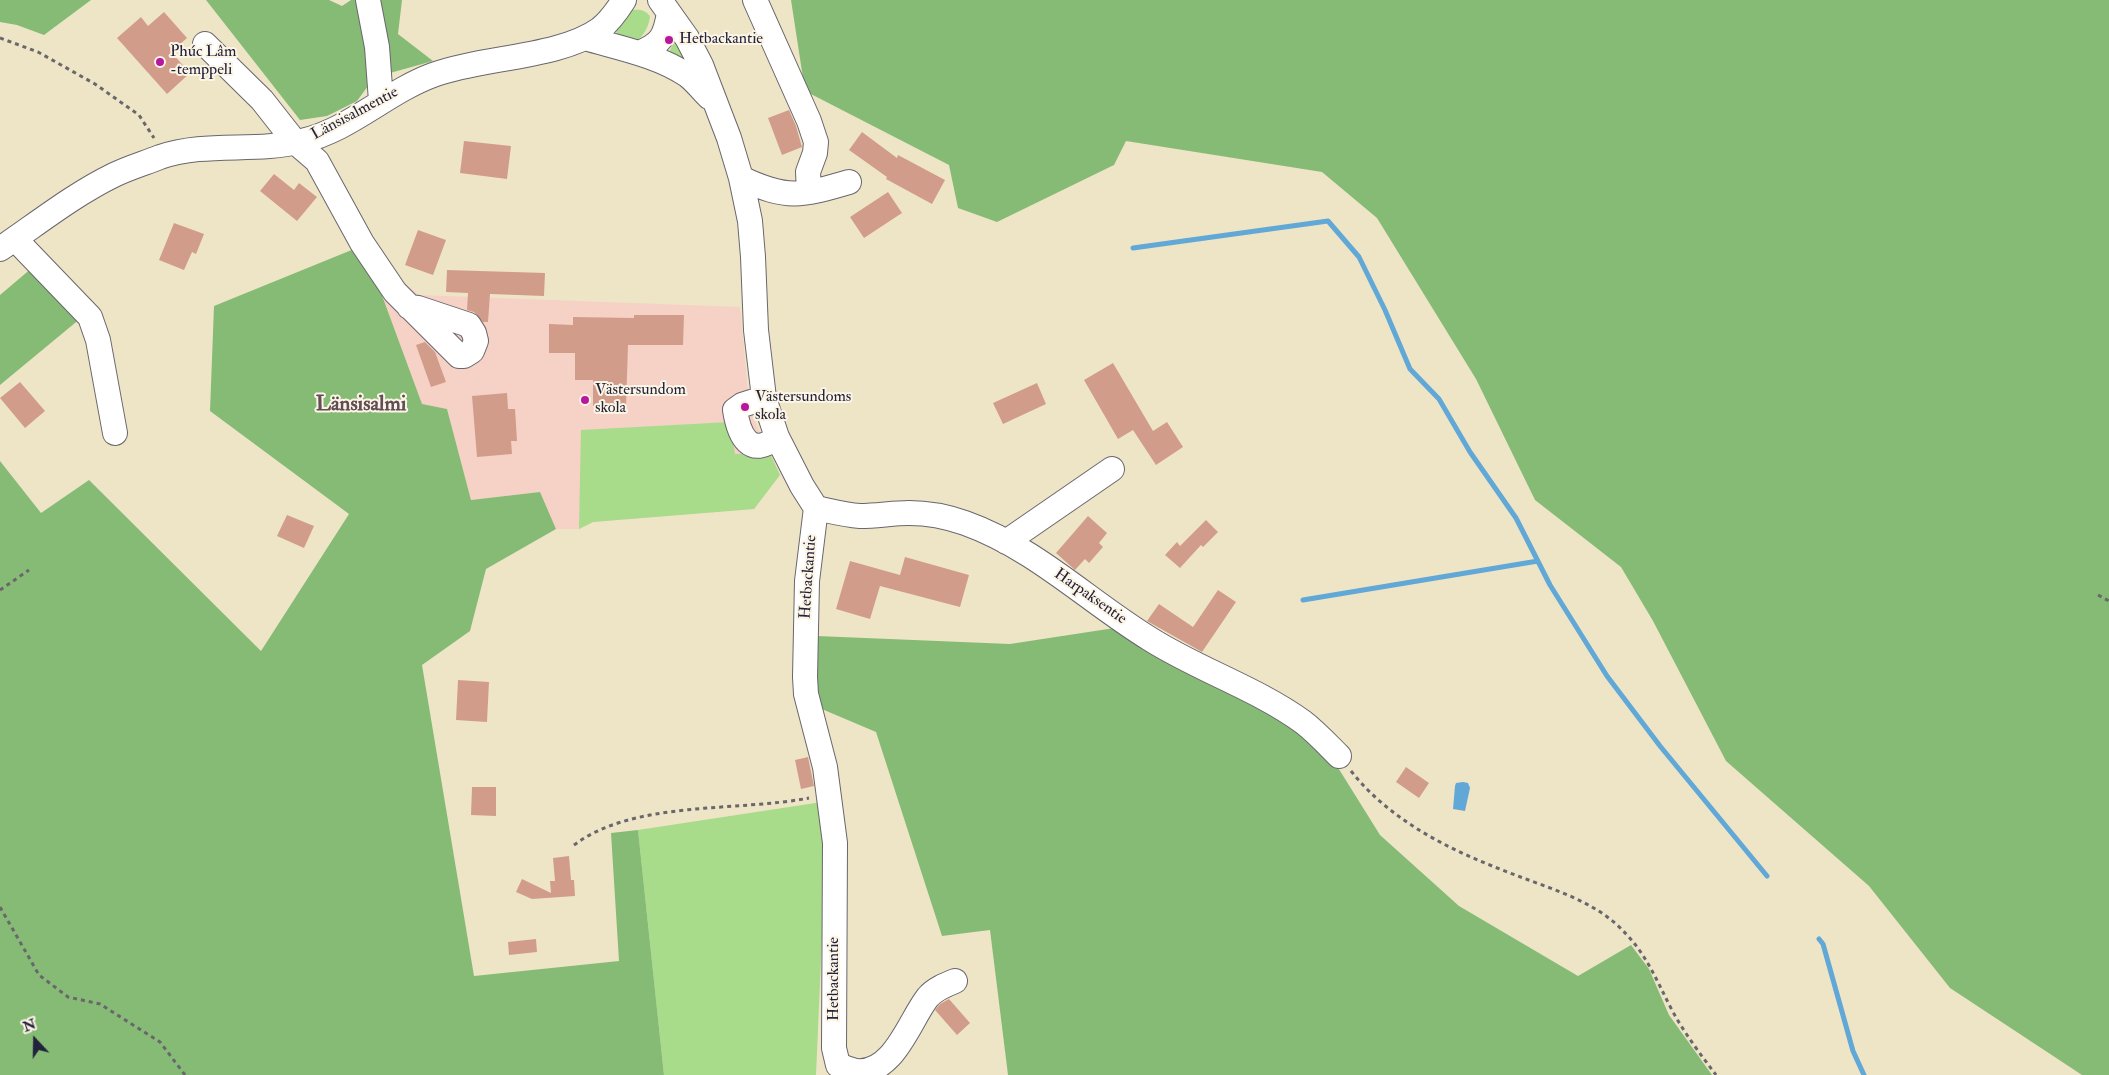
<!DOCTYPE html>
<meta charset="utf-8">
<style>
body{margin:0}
#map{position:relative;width:2109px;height:1075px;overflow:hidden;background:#eee5c7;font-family:"IM FELL Double Pica",serif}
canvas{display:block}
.north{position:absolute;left:10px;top:1015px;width:50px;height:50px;-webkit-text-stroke:4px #fcf5e5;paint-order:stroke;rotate:339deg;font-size:14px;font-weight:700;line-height:20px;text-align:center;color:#22223b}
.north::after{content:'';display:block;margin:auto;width:18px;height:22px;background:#22223b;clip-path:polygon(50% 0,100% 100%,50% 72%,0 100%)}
</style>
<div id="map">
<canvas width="2109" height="1075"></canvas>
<div class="north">N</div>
</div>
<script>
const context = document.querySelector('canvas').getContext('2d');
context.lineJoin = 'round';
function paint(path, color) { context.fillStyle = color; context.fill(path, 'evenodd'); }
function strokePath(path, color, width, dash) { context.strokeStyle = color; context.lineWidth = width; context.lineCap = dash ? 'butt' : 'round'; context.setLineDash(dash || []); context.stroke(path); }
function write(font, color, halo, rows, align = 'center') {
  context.font = font + ' "IM FELL Double Pica",serif'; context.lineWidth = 4; context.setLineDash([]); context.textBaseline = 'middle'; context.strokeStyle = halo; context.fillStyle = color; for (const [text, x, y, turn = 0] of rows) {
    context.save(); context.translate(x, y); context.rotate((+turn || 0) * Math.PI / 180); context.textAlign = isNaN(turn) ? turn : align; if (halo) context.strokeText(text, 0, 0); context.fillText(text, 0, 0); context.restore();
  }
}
paint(new Path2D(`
 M397,277L419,295L740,307L750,411L780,475L754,509L593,522L579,529H556L540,492L471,500L447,409L422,405L380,290Z`), '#f6d1c5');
paint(new Path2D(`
 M632,10C640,9 645,10 650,16C649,27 642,42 630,41C626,41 621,39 617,38L616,27Z
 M676,36L700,81L666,60Z
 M730,422L735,454L770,453L780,475L754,509L593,522L579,529L581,430Z
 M822,802L826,845L816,1075H664L638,830Z`), '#a8db8a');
paint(new Path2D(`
 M0,0H91L44,35L17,25L0,22Z
 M206,0H329L342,6L351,0H402L398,34L433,61L390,73L371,82L357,101L327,116L300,120Z
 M791,0H2109V1075H2082L1950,988L1869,886L1726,761L1653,621L1621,567L1535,500L1476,379L1377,218L1322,172L1126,141L1114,165L997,222L958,208L949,165L805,91Z
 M359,247L380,290L422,404L447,409L471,500L540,492L556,529L486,569L470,631L422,665L474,976L619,961L611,833L638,830L664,1075H0V461L41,513L89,480L261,651L349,514L210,411L214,306Z
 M33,267L81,318L0,385V295Z
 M1121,627L1299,728L1332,758L1380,835L1459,906L1578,976L1631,945L1649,969L1669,1015L1712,1075H1008L990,930L942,936L876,732L817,707V636L1010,644Z`), '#86bb76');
paint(new Path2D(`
 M1463,782L1468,783L1470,788L1465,811L1453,809L1455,786L1456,783Z`), '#61a8d7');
strokePath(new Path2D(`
 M1133,248L1328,221L1359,257L1385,310L1410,369L1439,399L1470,452L1516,518L1550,585L1607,676L1660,746L1767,876
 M1303,600L1538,561
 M1819,939L1823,944L1853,1051L1864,1075`), '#61a8d7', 5);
paint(new Path2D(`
 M164,12L187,38L171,52L190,73L167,94L117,38L141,17L148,26Z
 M789,110L796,126L802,147L782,155L768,118Z
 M862,132L897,158L898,155L945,180L932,204L886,179L887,177L849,150Z
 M464,141L511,146L507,179L460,173Z
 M274,174L294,190L299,183L317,197L297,221L260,191Z
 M888,192L902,213L864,238L850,217Z
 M174,223L204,234L196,254L192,252L184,270L159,260Z
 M418,230L446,240L433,275L405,265Z
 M447,270L545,273L544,296L490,294L488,322H483L474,312L467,310L468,293L446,292Z
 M634,315H684L683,345H628L626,406H593V380H575V353H549V324L573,325V317L634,318Z
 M425,342L435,352L446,382L431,387L416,345Z
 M1113,363L1153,431L1167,422L1183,447L1156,465L1133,430L1118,439L1084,380Z
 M20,382L45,411L25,428L0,398Z
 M1037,383L1046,404L1003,424L993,403Z
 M507,393L508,409H515L517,441H511L512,454L477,457L472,396Z
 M287,515L314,526L304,548L277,536Z
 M1088,516L1107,533L1099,543L1103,547L1089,563L1085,559L1075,570L1056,553Z
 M1206,520L1218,532L1203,547L1201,545L1180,568L1165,555L1177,542L1180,546Z
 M905,557L969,575L960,607L880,586L870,619L836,609L850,561L900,575Z
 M1218,590L1236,602L1202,652L1147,621L1159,604L1193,627Z
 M458,680L489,682L487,722L456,720Z
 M808,757L814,786L801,789L795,760Z
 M1406,767L1429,783L1419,798L1396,782Z
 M472,787H496V816L471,815Z
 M569,856L571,880H574L575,896L532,899L516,892L522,879L551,893L550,881H555L553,858Z
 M536,939L537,952L509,955L508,942Z
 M949,999L970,1023L957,1035L935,1010L940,1004Z`), '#d29c8b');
const minor = new Path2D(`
 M368,0L377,47L381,101
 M660,0L687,38L701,65L729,138L741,178L750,221L753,257L756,330L764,398L777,437L802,486L816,508L807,581L805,677L806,694L825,767L835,843L834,1048L838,1065C844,1067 850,1070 856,1071C894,1075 910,1019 928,997C935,989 945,985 955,981
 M755,0L809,121L816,142L815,153L808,172L809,192
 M585,38C619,48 657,55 687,75C695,81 702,90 709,97
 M205,44L262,100L295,142L317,161L362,243L395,292L459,356H464L472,351L476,341L474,333L469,325L418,308L409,307
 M639,53C661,44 665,37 669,13
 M741,178C787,200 801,196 849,182
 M15,239L90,317L98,340L115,433
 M0,249C37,224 73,195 114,175C128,168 145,163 160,157C207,141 255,153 302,141C350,130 387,92 433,75C481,57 560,58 600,29C610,21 617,11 624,0
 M764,398L742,405L735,410C739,436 750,459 777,437
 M816,508C830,511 845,515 860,516C877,516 893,513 909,513C927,513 948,517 965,523C1035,548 1088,601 1150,639C1199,670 1256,688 1303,722C1316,732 1327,744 1339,756
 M1006,542L1112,469`);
strokePath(minor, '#69666c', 26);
strokePath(new Path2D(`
 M0,38L38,52L95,84L139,115L154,138
 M0,590L29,570
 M2098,595L2109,601
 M1351,771C1393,824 1456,853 1518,876C1552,889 1589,900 1616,924C1646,951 1655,978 1673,1012C1685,1034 1701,1055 1716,1075
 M574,845C634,800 737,812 809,798
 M0,907L39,975L68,997L100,1004L160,1042L185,1075`), '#69666c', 3, [4, 4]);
strokePath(minor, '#fff', 24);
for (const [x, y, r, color] of [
 [669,40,5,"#b5179e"],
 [160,62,5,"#b5179e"],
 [585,400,5,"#b5179e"],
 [745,407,5,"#b5179e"]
]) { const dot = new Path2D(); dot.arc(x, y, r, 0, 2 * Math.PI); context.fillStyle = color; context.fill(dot); strokePath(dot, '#fcf5e5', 2); }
write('16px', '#22223b', '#fcf5e5', [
 ["Hetbackantie",679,40],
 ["Phúc Lâm",170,53],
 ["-temppeli",170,71],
 ["Västersundom",595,391],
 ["skola",595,409],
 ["Västersundoms",755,398],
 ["skola",755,416]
], 'left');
write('16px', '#22223b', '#fcf5e5', [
 ["Länsisalmentie",355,114,-28],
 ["Hetbackantie",809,577,-86],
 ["Harpaksentie",1090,597,35],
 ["Hetbackantie",835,979,-90]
]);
write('bold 21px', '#604d57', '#fcf5e5', [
 ["Länsisalmi",361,405]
]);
</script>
